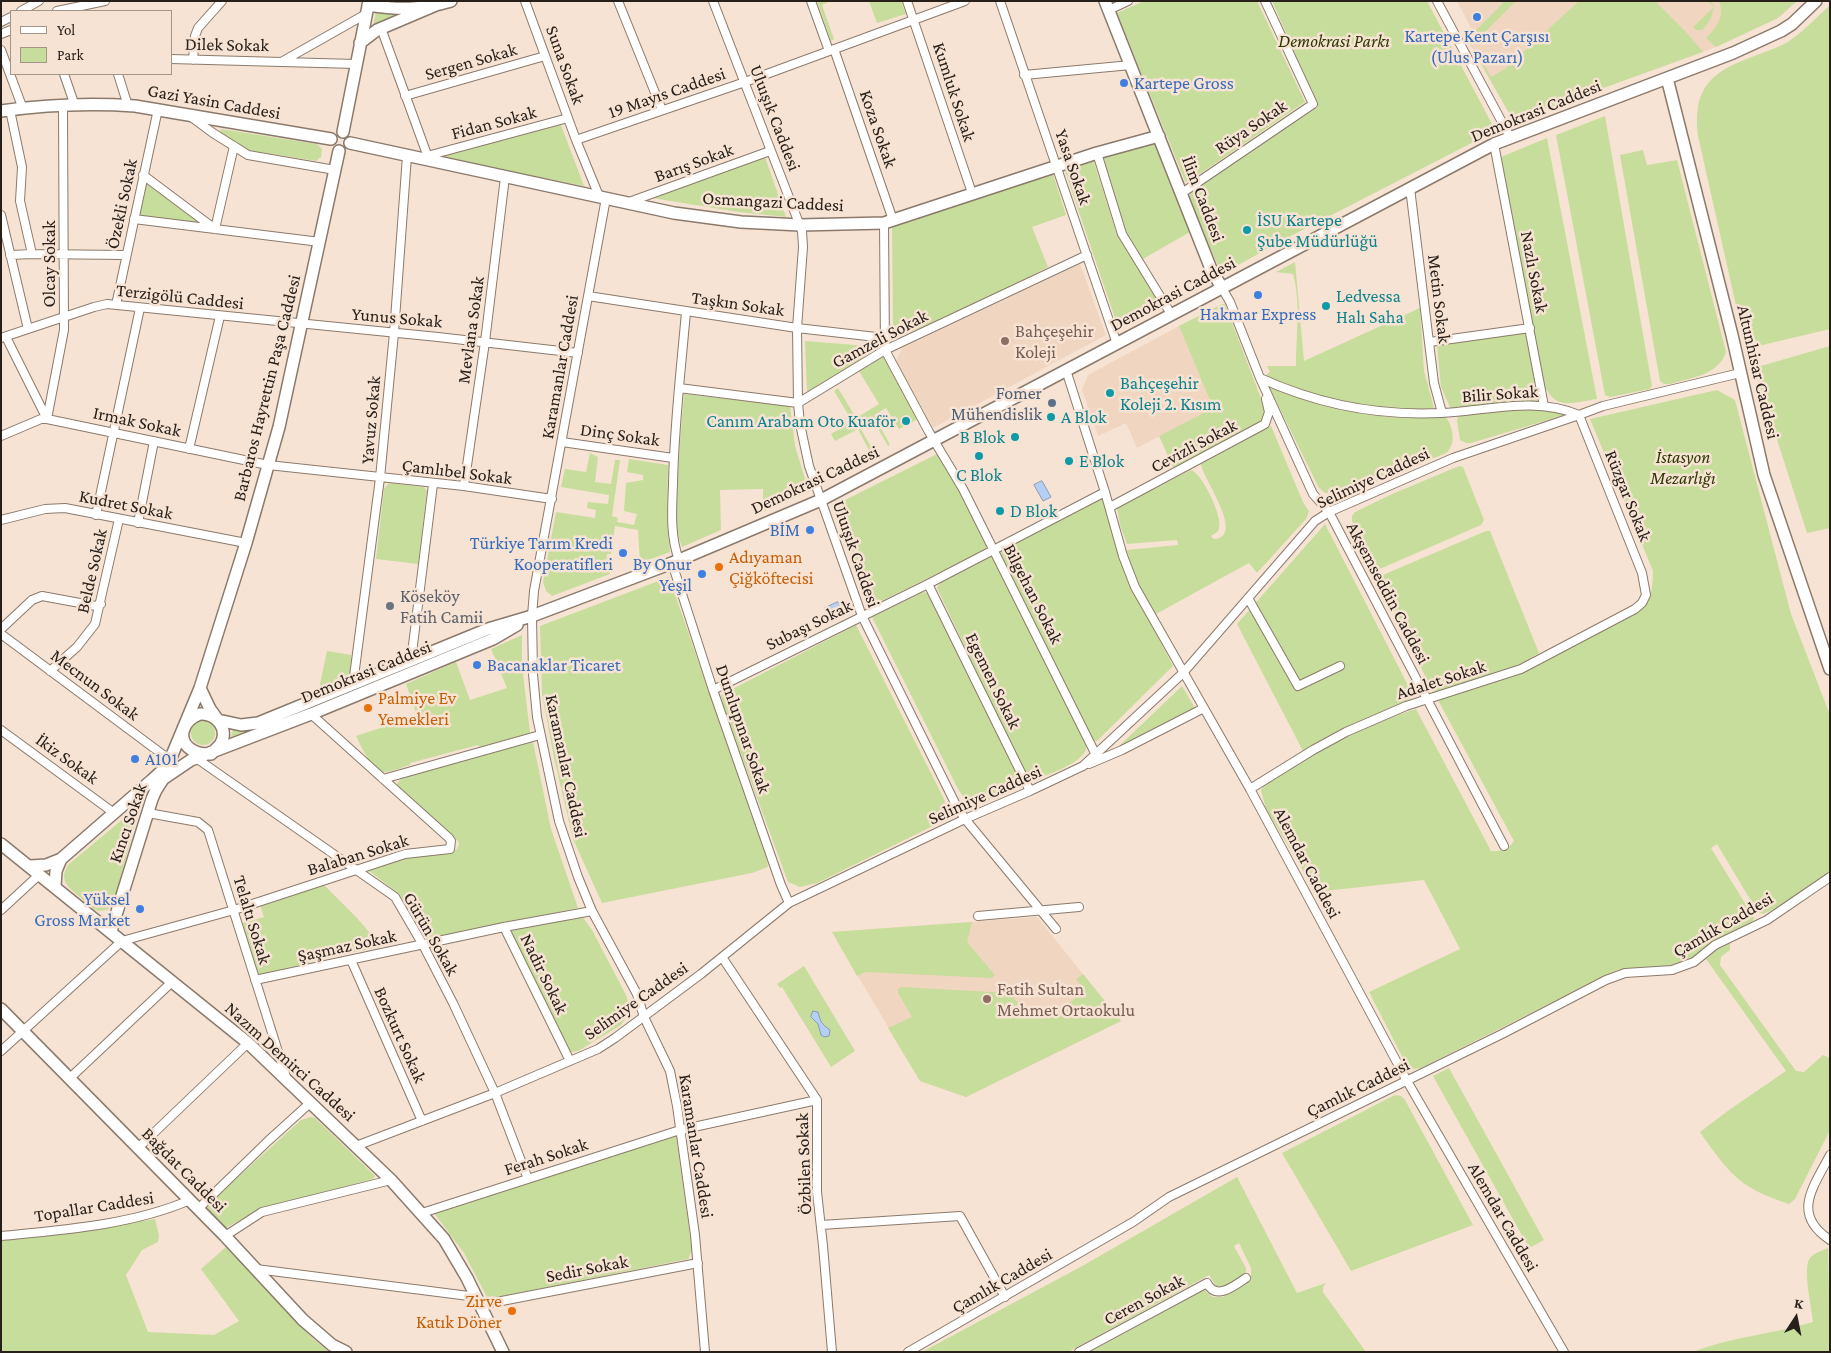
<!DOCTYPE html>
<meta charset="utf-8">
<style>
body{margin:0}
#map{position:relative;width:1831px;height:1353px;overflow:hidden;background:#f7e3d3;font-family:"Crimson Pro",serif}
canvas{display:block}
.frame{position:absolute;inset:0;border:2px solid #27201a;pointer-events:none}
.legend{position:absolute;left:10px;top:10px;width:162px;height:65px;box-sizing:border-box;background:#f7e3d3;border:1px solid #a49589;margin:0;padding:6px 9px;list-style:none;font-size:15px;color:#27201a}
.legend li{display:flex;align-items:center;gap:10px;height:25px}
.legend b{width:25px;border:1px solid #a49589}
.north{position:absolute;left:1771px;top:1293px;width:50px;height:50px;-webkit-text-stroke:4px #f7e3d3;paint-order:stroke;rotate:11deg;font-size:14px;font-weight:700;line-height:20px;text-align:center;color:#27201a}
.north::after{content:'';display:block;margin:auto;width:18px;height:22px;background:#27201a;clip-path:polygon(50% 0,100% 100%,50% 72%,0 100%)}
</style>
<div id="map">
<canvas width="1831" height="1353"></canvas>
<div class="frame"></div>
<ul class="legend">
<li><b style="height:6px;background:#fff"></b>Yol</li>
<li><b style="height:14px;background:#c7dd9b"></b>Park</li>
</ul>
<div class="north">K</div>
</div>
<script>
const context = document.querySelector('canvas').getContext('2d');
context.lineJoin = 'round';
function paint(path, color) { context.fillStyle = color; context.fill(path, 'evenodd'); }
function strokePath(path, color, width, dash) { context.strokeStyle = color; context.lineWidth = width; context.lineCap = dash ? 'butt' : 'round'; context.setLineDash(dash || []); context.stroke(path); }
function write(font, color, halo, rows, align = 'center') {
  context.font = font + ' "Crimson Pro",serif'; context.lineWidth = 5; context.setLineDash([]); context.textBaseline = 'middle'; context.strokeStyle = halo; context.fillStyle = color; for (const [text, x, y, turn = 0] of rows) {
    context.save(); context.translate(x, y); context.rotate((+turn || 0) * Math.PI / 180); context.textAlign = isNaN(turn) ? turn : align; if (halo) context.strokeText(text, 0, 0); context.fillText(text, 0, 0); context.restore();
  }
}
paint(new Path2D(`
 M1457,1H1797L1778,18L1716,47L1520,118L1513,117L1509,113L1480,62L1467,39L1473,32Z
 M1080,264L1106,335L933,428L896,361L902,348Z
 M1179,326L1213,408L1137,448L1126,423L1098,436L1082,390L1088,375Z
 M1037,917L1121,1021L966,1097L920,1081L832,932Z`), '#f0d6c1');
paint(new Path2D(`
 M817,1H831L822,5L834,39L831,41Z
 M869,1H901L906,14L877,23Z
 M1144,1H1257L1305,102L1188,182L1185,181L1117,13Z
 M1272,1H1427L1493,126V132L1287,238L1222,274L1199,224L1189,193L1318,107Z
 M1505,1H1516L1471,46L1467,39Z
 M1579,1H1655L1687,33L1703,52L1520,118L1513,117L1509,113L1480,62L1482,61L1491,77L1505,69Z
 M1708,1H1710L1714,5C1713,16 1709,23 1702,30H1696L1693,27L1714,7Z
 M1719,1H1797L1778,18L1716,47L1706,38C1717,27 1725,17 1719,1Z
 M1830,5V329L1750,348L1744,341L1698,136C1692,85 1713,71 1757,55C1766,51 1777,48 1786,43C1802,33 1816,18 1830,5Z
 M376,11L405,15L373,26Z
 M1605,116L1652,386L1650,389L1610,397L1605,395L1556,135Z
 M561,125L584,186L438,157Z
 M221,129L317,144L322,149L321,157L316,161L248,150L222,135L220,132Z
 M1547,138L1597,399C1574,402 1555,412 1544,384L1501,157Z
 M1154,142L1190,232L1143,259L1125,230L1102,156Z
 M1643,150L1647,165L1677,160L1726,352C1719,375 1690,378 1670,384H1664L1660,381L1620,155Z
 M765,157L786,217L739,212L652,198Z
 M1093,159L1116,232L1162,306L1118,327L1064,168Z
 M1053,174L1066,215L1032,227L1048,267L1002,291L913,331L893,328L892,227Z
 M145,183L199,220V221L194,223L141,216L139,212Z
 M1295,262L1304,361L1420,308L1424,371L1434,408C1387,413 1338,403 1294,387C1284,384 1274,381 1266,375L1270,372L1267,366H1296C1296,337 1301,301 1293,274L1276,272Z
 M1222,304H1225L1265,409L1263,421L1174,469L1159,436L1213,408L1179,326Z
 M1512,334H1524L1527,337L1539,403L1518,401L1451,409L1441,387L1437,345Z
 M805,341L880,347L807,392Z
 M1830,346V528L1807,533L1754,368Z
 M883,356L918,419L899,429L886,408L874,415L890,445L888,446L871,417L858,424L875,454L872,456L858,429L835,441L831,434L852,421L834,391L838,388L856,418L879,404L859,371Z
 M1269,387C1307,402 1349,413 1390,417C1408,418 1426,417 1445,416C1453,426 1457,444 1446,453L1345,495L1325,493L1319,488Z
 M1717,390L1735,400L1791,614L1830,715V871L1780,906L1763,914L1758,912L1754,906L1717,844L1711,848L1754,918C1751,928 1734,931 1725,936C1709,944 1697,961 1679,965C1659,970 1638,966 1617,970L1421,1068L1413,1069L1407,1066L1369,992L1460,949L1424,880L1316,892L1266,809L1261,790C1267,780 1280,775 1289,769C1329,745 1371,723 1416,709L1491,851C1502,851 1508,850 1514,841L1438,700L1518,673L1638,610C1653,596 1652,591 1653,571L1590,419Z
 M684,394L790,406L795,446L809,492L763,512V489L720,490L721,530L682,547C675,530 677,513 677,496C678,462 681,428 684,394Z
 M1530,410H1548L1568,414L1471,443H1466L1460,440L1457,421L1458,416L1492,412Z
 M1271,426L1303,502L1309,511L1306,519L1257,573L1249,563L1156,614C1144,594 1129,572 1127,550L1178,545L1177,540L1127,544L1120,525L1117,508L1191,470C1202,473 1223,517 1219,528C1218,533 1215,533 1211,536L1214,539C1247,537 1201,476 1201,464Z
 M590,453L598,457L595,482L611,484L615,460H620L612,516L618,518L617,522L634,525L637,514L624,511L626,483L643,480V475L627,472L629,459L668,465L667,520L670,552L640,563L638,530L615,526L611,554H607L606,569L610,571V574L552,596L546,591L543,582L556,512L595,518L596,510L587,508L588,502L608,504L609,495L561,487L565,469L586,472Z
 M937,454L947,467L987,546L985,550L981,552L869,607L833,506Z
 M1459,466L1463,467L1484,520L1481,525L1375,571L1352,521V516L1355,512L1390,495Z
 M389,483L424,487L427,491L418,564L376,559L384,489Z
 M1103,498L1117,551L1127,578L1173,666L1097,741H1092L1000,552L1009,545Z
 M1325,524L1414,697L1340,730L1303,751L1237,624Z
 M1486,531H1490L1539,653L1512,669L1434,695L1378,577Z
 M991,555L1085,738C1086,743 1088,748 1084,753C1076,766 1043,776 1029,782L937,588L940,583Z
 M669,577L767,860L768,867L752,873L602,903L573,839L554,758L542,694L540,626Z
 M924,592L928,594L1022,785L981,803C968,806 963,797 957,787L872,617Z
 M856,625L943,797C950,814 944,817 931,827L817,883L800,887L788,882L724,708L721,695Z
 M522,635V665L530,733L480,747L478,745L410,763V765C403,767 394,771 386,772C373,774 361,746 356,736L417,716L406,684L456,662L470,700L507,688L491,649Z
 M327,651L351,655C352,663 352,673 347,678L319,689Z
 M1182,686L1195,708L1119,746Z
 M287,718L230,742L233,729Z
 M191 733a12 12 0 1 1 24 0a12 12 0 1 1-24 0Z
 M533,742L551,829L578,908L426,939L400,895L368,870L418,855L452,852L457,849L459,845L458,841L398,787L397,784L400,780L406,776Z
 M135,809L138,811V814L113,904L107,910L98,911C91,908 86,903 81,898C69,887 57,881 69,864Z
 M323,884L357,918L382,947L344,954L255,976L242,923L264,917L260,905Z
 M582,916L592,930L627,997L629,1013L621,1025L578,1051L571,1052L511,934L513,929Z
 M972,922L967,942L995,975L992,978L865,972L857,976L832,932Z
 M1730,943V950L1721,957L1720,965L1796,1071L1804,1072L1823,1055L1830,1058V1130L1795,1199L1789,1204C1740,1188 1729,1174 1700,1132L1729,1110L1786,1071L1706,959L1718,949Z
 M804,966L855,1051L831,1067L782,987L780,988L777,984Z
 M1083,974L1121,1021L966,1097L920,1081L888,1028L912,1017L898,993V989L902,987L1009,993L1030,1016L1049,1018L1085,991L1076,979Z
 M1449,1068L1544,1240L1529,1248L1433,1076Z
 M1395,1095L1401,1096L1405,1100L1473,1225L1351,1271L1282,1153Z
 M311,1117L315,1118L375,1176L373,1179L262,1209L225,1228L204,1208L301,1120Z
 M676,1135L692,1250L688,1259L488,1299L464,1253L434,1213Z
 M1237,1177L1297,1293L1326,1283L1323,1287V1292L1366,1352H1090L1204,1290L1213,1297H1223L1248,1282L1251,1275V1268L1239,1243L1234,1246L1246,1268V1274L1228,1285L1218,1289L1209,1275L1068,1352H922L1084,1265Z
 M155,1219L159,1235L158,1242L142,1250L126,1275L148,1332L214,1335L239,1321L201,1269L226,1247L313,1339L330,1352H1V1240L68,1233Z
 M1828,1248L1830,1352H1692C1731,1337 1773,1334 1813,1322C1812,1308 1802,1268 1810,1258C1815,1252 1822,1251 1828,1248Z`), '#c7dd9b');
const water = new Path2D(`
 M1042,481L1051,497L1043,501L1034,485Z
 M838,602L842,611L830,617L825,608Z
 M813,1011L818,1012C821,1023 821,1023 830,1030L829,1036L824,1037L821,1035L818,1024L811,1017Z`);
paint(water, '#b5cff6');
strokePath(water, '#8a9ab4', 1);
const street = new Path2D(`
 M525,1L576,140L599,196
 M618,1L662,110
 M713,1L802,231L803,247L797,328L798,403L800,424L809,466L862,616L956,805L965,819L1056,929
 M811,1L829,51
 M907,1L972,193
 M1000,1L1117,344
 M1437,1L1510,137
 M1109,10L1128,1
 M21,11L39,1
 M57,11L105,1
 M1,22L11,17
 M381,28L429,160
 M1,34L11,30
 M834,49L893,220
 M1,50L23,109
 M171,59L356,64
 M193,60L195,36L198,28L222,1
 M283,61L366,14
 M64,74L75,106
 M118,74L128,106
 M1024,75L1131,65
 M405,96L545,56
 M10,110L22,167L20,201L32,254
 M190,116L213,133L248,155L335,170
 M576,140L745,82L965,1
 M1494,144L1544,406
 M1097,153L1122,234L1171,314
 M427,156L568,118
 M143,175L215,229L234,146
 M1410,188L1434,383L1442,413
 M1182,193L1313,104L1265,1
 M606,198L534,591L532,616L533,674L537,717L559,821L578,877L592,911L637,994L644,1017L670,1071L677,1106L695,1235L705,1352
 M629,202L770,151
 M1,215L28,329
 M134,219L320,242
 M884,223L885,350L929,432L963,489L1096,755
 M10,255L32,254L126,255
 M1222,288L1230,302L1260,378L1313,494L1329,512L1504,846
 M588,296L797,328L885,338
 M116,305L158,109
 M6,337L47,419
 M1,338L94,307L107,304L438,337L578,353
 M1430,342L1530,328
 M1066,370L1105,492L1123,556L1135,587L1250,789L1407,1081L1564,1352
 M1260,378C1317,404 1378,416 1441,413C1487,411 1535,396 1579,415L1603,406L1740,373
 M679,388L798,403L885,350L1087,255
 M47,419L64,330L63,107
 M1,436L41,419H47L268,465L464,486L552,499
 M562,442L673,458
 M189,449L220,316
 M464,486L485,342L505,177
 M1110,507L1265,424L1269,412L1266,399
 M96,515L140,308
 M1,520L45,509L65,508L246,543
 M138,523L154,441
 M679,560C670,536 672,510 673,484C674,427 681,369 686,312
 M672,563L713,690L781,885L789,903
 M928,584L1030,791
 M1248,598L1298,686L1340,666
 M1,629L32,600L42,596L96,606L101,604
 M1,634L170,760
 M411,661L433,484
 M50,671L77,647L95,624L119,519
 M353,684L380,478L394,333L407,156
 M713,690L928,584L1105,492
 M1,730L114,813
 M196,758L395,897L423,945L453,1003L495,1093L528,1179
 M1089,764L1122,750L1204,708
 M383,779L540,735
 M148,813L198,822L208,830L286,1077
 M1,910L40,874
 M978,916L1079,907
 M504,927L570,1061
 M722,957L817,1100V1192L823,1246L832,1352
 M351,960L422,1121
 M255,980L504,927L592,911
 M1,1051L122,941L234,910L405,854L450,849L451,841L449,838L311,714
 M70,1078L173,981
 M356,1146L495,1093L598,1049L615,1038L701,974L789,903L965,819L1030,791L1083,766L1183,673L1315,521L1329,512L1453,458L1579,415L1642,573L1646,595L1642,603L1635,609L1521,669L1406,706L1346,732L1313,750L1250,789
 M138,1148L248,1043
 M1830,1155C1813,1188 1791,1214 1830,1240
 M198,1209L268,1141L310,1103
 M422,1213L680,1130L817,1100
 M821,1225L960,1216L1005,1297
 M1,1236C63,1230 132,1225 190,1200
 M225,1236L262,1212L391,1180
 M256,1269L477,1297
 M481,1305L698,1263
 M908,1352L1133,1222L1169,1197L1502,1034L1606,980L1625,973L1672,970L1694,962L1715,945L1767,920L1830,877
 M1079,1352L1207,1283C1216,1301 1234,1286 1246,1278`);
const secondary = new Path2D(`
 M1105,1L1211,269L1222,288
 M368,5C399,10 421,10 451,1
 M360,43L377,30L436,5
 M1667,78L1732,335L1764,475L1830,669
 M1,111C44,105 92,103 135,106L331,139
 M343,132L369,1
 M350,143L674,213L741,222L800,225L884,223L1097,153L1159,136
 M200,688L210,709L218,720L241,725L258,723L488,629L532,616L672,563L821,500L1494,144L1733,53L1781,31L1792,24L1816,1
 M200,714C216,713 230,729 220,745C217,748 214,751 211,754C205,754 199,754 194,751C175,742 182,720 200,714Z
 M1,844L248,1043L391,1180L444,1239L467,1278L503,1352
 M30,866L46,865L61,859L152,780L164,769L170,760L200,688L246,543L279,427L339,151
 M55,886L56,871L61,859
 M111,931L152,799L156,790L163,779L191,760L311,714L493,639L517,625
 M1,1009L225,1236L303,1320L332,1345L346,1352`);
strokePath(street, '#8b7a6b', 10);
strokePath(secondary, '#8b7a6b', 14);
strokePath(street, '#fff', 8);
strokePath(secondary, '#fff', 11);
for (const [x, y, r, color] of [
 [1477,17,5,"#3f7fe0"],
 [1124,83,5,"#3f7fe0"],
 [1247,230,5,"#0f9aa8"],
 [1258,295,5,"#3f7fe0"],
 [1326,306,5,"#0f9aa8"],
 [1005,341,5,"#8d6e63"],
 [1110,393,5,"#0f9aa8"],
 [1052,403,5,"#5c6f8a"],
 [1051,417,5,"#0f9aa8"],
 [906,421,5,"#0f9aa8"],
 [1015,437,5,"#0f9aa8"],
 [979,456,5,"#0f9aa8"],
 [1069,461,5,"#0f9aa8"],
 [1000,511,5,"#0f9aa8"],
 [810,530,5,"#3f7fe0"],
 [623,553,5,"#3f7fe0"],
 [719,567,5,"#e8710a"],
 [702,574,5,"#3f7fe0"],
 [390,606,5,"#6b7280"],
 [477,665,5,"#3f7fe0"],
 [368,708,5,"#e8710a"],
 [135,759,5,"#3f7fe0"],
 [140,909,5,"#3f7fe0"],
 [987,999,5,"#8d6e63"],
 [512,1311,5,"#e8710a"]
]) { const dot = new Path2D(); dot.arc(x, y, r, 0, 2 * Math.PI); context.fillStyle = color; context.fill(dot); strokePath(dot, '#f7e3d3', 2); }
write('18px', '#366cbe', '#f7e3d3', [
 ["Kartepe Kent Çarşısı",1477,36,"center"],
 ["(Ulus Pazarı)",1477,57,"center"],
 ["Kartepe Gross",1134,83,"left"],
 ["Hakmar Express",1258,314,"center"],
 ["BİM",800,530],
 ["Türkiye Tarım Kredi",613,543],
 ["Kooperatifleri",613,564],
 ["By Onur",692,564],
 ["Yeşil",692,585],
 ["Bacanaklar Ticaret",487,665,"left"],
 ["A101",145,759,"left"],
 ["Yüksel",130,899],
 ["Gross Market",130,920]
], 'right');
write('italic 18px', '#2a3800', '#f7e3d3', [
 ["Demokrasi Parkı",1334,41],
 ["İstasyon",1683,457],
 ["Mezarlığı",1683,478]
]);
write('18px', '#27201a', '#f7e3d3', [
 ["Dilek Sokak",227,45,1],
 ["Sergen Sokak",471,62,-16],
 ["Suna Sokak",565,65,70],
 ["Kumluk Sokak",954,92,72],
 ["19 Mayıs Caddesi",667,93,-19],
 ["Gazi Yasin Caddesi",214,102,10],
 ["Demokrasi Caddesi",1536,111,-22],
 ["Uluışık Caddesi",775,118,69],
 ["Fidan Sokak",494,123,-15],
 ["Rüya Sokak",1251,127,-34],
 ["Koza Sokak",878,129,71],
 ["Barış Sokak",694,163,-20],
 ["Yasa Sokak",1073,167,71],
 ["İlim Caddesi",1203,199,69],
 ["Osmangazi Caddesi",773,202,3],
 ["Özekli Sokak",122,204,-78],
 ["Olcay Sokak",49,264,-90],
 ["Nazlı Sokak",1534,272,79],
 ["Demokrasi Caddesi",1173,294,-28],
 ["Terzigölü Caddesi",180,297,6],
 ["Metin Sokak",1439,299,83],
 ["Taşkın Sokak",738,304,8],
 ["Yunus Sokak",397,318,5],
 ["Mevlana Sokak",471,330,-82],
 ["Gamzeli Sokak",880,339,-28],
 ["Karamanlar Caddesi",560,367,-80],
 ["Altunhisar Caddesi",1758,372,77],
 ["Barbaros Hayrettin Paşa Caddesi",267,388,-76],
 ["Bilir Sokak",1500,394,-4],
 ["Yavuz Sokak",371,420,-85],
 ["Irmak Sokak",137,422,12],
 ["Dinç Sokak",620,435,8],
 ["Cevizli Sokak",1194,446,-28],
 ["Çamlıbel Sokak",457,472,7],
 ["Selimiye Caddesi",1373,478,-25],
 ["Demokrasi Caddesi",815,480,-25],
 ["Rüzgar Sokak",1628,496,68],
 ["Kudret Sokak",126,505,11],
 ["Uluışık Caddesi",856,554,71],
 ["Belde Sokak",92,571,-77],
 ["Akşemseddin Caddesi",1388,593,62],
 ["Bilgehan Sokak",1033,594,63],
 ["Subaşı Sokak",809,625,-26],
 ["Demokrasi Caddesi",366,672,-22],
 ["Adalet Sokak",1441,680,-18],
 ["Egemen Sokak",993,681,64],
 ["Mecnun Sokak",95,685,37],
 ["Dumlupınar Sokak",743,729,71],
 ["İkiz Sokak",67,759,36],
 ["Karamanlar Caddesi",566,766,78],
 ["Selimiye Caddesi",985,795,-24],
 ["Kıncı Sokak",128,823,-71],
 ["Balaban Sokak",358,855,-17],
 ["Alemdar Caddesi",1307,863,62],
 ["Telaltı Sokak",252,920,73],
 ["Çamlık Caddesi",1723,925,-30],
 ["Gürün Sokak",431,934,60],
 ["Şaşmaz Sokak",347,946,-12],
 ["Nadir Sokak",544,974,64],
 ["Selimiye Caddesi",636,1001,-35],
 ["Bozkurt Sokak",400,1035,66],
 ["Nazım Demirci Caddesi",290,1062,42],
 ["Çamlık Caddesi",1358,1088,-26],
 ["Karamanlar Caddesi",696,1146,81],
 ["Ferah Sokak",546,1157,-18],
 ["Özbilen Sokak",804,1164,-92],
 ["Bağdat Caddesi",184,1170,45],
 ["Topallar Caddesi",94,1207,-9],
 ["Alemdar Caddesi",1503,1217,60],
 ["Sedir Sokak",587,1269,-11],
 ["Çamlık Caddesi",1002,1281,-30],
 ["Ceren Sokak",1144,1300,-28]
]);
write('18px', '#0d838f', '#f7e3d3', [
 ["İSU Kartepe",1257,220],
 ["Şube Müdürlüğü",1257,241],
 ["Ledvessa",1336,296],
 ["Halı Saha",1336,317],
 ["Bahçeşehir",1120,383],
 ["Koleji 2. Kısım",1120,404],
 ["A Blok",1061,417],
 ["Canım Arabam Oto Kuaför",896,421,"right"],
 ["B Blok",1005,437,"right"],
 ["E Blok",1079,461],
 ["C Blok",979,475,"center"],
 ["D Blok",1010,511]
], 'left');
write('18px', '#785e54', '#f7e3d3', [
 ["Bahçeşehir",1015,331],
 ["Koleji",1015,352],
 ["Fatih Sultan",997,989],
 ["Mehmet Ortaokulu",997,1010]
], 'left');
write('18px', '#4e5e75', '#f7e3d3', [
 ["Fomer",1042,393],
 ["Mühendislik",1042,414]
], 'right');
write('18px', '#c56008', '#f7e3d3', [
 ["Adıyaman",729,557],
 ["Çiğköftecisi",729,578],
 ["Palmiye Ev",378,698],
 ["Yemekleri",378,719],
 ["Zirve",502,1301,"right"],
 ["Katık Döner",502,1322,"right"]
], 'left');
write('18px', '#5b616d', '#f7e3d3', [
 ["Köseköy",400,596],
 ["Fatih Camii",400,617]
], 'left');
</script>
